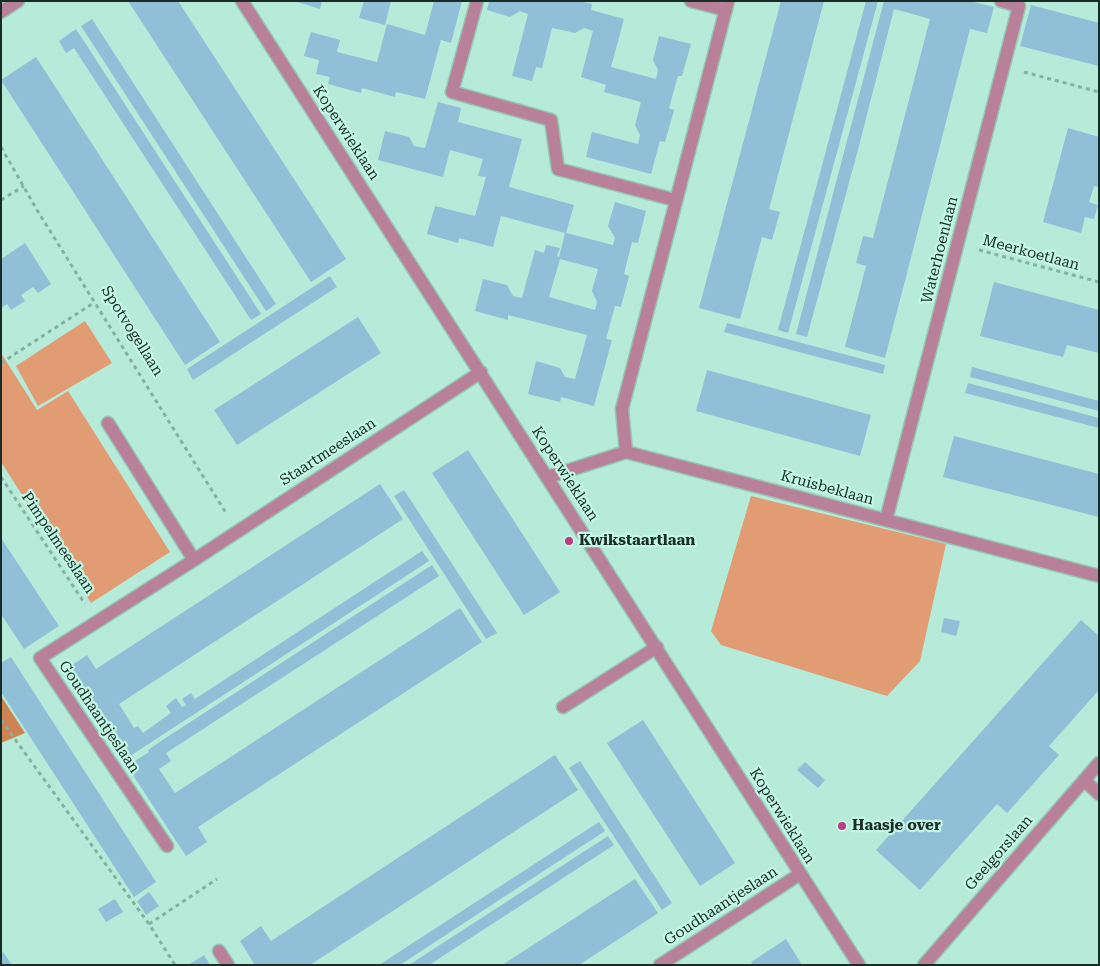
<!DOCTYPE html>
<style>
body{margin:0}
#map{position:relative;width:1100px;height:966px;overflow:hidden;background:#b5ebd8;font-family:"Roboto Serif",serif}
canvas{display:block}
.frame{position:absolute;inset:0;border:2px solid #182d26;pointer-events:none}
</style>
<div id="map">
<canvas width="1100" height="966"></canvas>
<div class="frame"></div>
</div>
<script>
const context = document.querySelector('canvas').getContext('2d');
context.lineJoin = 'round';
function paint(path, color) { context.fillStyle = color; context.fill(path, 'evenodd'); }
function strokePath(path, color, width, dash) { context.strokeStyle = color; context.lineWidth = width; context.lineCap = dash ? 'butt' : 'round'; context.setLineDash(dash || []); context.stroke(path); }
function write(font, color, halo, rows, align = 'center') {
  context.font = font + ' "Roboto Serif",serif'; context.lineWidth = 4.5; context.setLineDash([]); context.textBaseline = 'middle'; context.strokeStyle = halo; context.fillStyle = color; for (const [text, x, y, turn = 0] of rows) {
    context.save(); context.translate(x, y); context.rotate((+turn || 0) * Math.PI / 180); context.textAlign = isNaN(turn) ? turn : align; if (halo) context.strokeText(text, 0, 0); context.fillText(text, 0, 0); context.restore();
  }
}
paint(new Path2D(`
 M85,321L112,363L38,406L16,366Z
 M1,353L37,410L68,391L170,552L91,603L1,462Z
 M751,496L946,544L920,661L887,696L721,645L711,631Z`), '#e19c74');
paint(new Path2D(`
 M1,696L25,733L1,743Z`), '#ce8355');
paint(new Path2D(`
 M128,1H178L346,259L311,282Z
 M294,1H322L320,9Z
 M364,1H391L385,25L359,18Z
 M434,1H462L451,43L441,40L425,99L396,92L395,97L362,88L361,93L328,84L330,77L316,74L319,60L304,56L311,32L340,40L337,52L377,62L387,24L425,35Z
 M489,1H580L592,4L591,10L624,19L611,67L656,79L658,70L653,60L659,36L691,44L682,76H678L669,108L674,110L665,142L660,141L651,174L586,157L592,132L638,144L640,135L635,125L641,102L604,92L606,85L581,77L593,31L584,28L575,33L552,28L542,68L536,67L532,81L512,76L528,14L520,11L510,17L487,10Z
 M781,1H824L769,209L780,212L772,240L762,237L740,319L699,308Z
 M866,1H878L788,333L778,330Z
 M884,1H970L994,7L987,33L970,29L885,358L845,347L866,266L856,263L863,236L873,238L930,19L909,13L894,9L859,146L807,337L796,334Z
 M1031,5L1099,23V66L1020,46Z
 M92,19L276,304L266,311L81,26Z
 M76,29L261,314L251,320L74,48L66,53L59,41Z
 M36,57L220,342L185,365L1,80Z
 M438,102L461,108L458,122L522,139L509,187L574,205L566,233L613,245L615,238L608,226L615,202L646,211L638,243L632,242L624,274L629,276L621,307L615,306L606,339L612,340L594,406L561,397L560,402L528,394L536,361L560,368L565,377L575,379L587,335L508,315V320L475,311L483,279L507,285L513,296L522,298L535,250L544,253L546,245L560,248L557,256L559,257L565,233L501,216L493,247L459,238L458,243L427,234L435,206L475,216L486,177L478,176L483,159L450,150L443,177L378,160L385,131L409,137L414,146L425,148ZM560,259L598,269L592,291L597,302L595,310L549,297Z
 M1068,128L1099,137V187L1094,186L1089,202L1098,205L1094,219L1085,217L1081,233L1043,222Z
 M25,243L51,284L38,293L33,287L21,295L25,301L11,310L7,304L1,308V259Z
 M330,276L337,287L193,380L187,369Z
 M994,282L1099,310V353L1067,345L1063,357L980,336Z
 M358,317L381,353L237,445L214,410Z
 M727,323L802,343L885,365L883,374L799,352L724,332Z
 M972,367L1099,401V411L970,377Z
 M707,370L871,415L860,456L696,411Z
 M968,383L1099,418V428L965,393Z
 M954,436L1099,474V517L943,477Z
 M468,450L560,592L524,615L432,473Z
 M380,484L403,519L119,704L134,728L138,726L143,733L171,713L166,706L176,698L182,707L186,705L182,699L191,693L195,699L422,551L429,561L124,760L65,670L87,655L96,669Z
 M404,490L497,633L486,639L394,496Z
 M1,538L59,626L24,649L1,614Z
 M432,565L439,576L166,753L171,761L159,769L175,793L460,608L482,642L198,827L207,842L186,856L127,766L149,752L148,750L158,743Z
 M944,618L960,621L956,636L941,632Z
 M1081,620L1099,636V690L1049,746L1059,755L1007,813L997,804L920,890L876,850Z
 M11,657L156,882L134,897L1,692V663Z
 M643,720L735,863L700,886L607,743Z
 M555,755L578,790L310,965H255L240,941L261,926L271,941Z
 M580,761L672,903L662,910L569,768Z
 M805,762L825,780L818,788L797,770Z
 M599,822L605,831L487,908L400,965H379Z
 M608,836L614,845L429,965H409Z
 M635,879L658,913L634,929L579,965H502Z
 M149,892L159,906L146,915L137,901Z
 M115,899L123,912L106,922L98,909Z
 M786,939L802,965H753L751,962Z
 M3,952L12,965H1V954Z
 M204,955L210,965H188Z`), '#90bfd8');
const lane = new Path2D(`
 M477,1L452,92L551,120L558,169L675,200
 M1084,780L1099,794
 M219,951L228,965`);
const street = new Path2D(`
 M242,1L859,965
 M691,1L726,10
 M1,12L18,1
 M108,423L194,560
 M626,452L622,409L728,1
 M548,477L626,452L1099,576
 M886,520L1019,6L1001,1
 M563,707L657,647
 M167,846L40,658L194,560L481,372
 M660,965L800,874
 M924,965L1099,763`);
strokePath(lane, '#96c5b4', 15);
strokePath(street, '#96c5b4', 15);
strokePath(new Path2D(`
 M1024,72L1099,92
 M1,147L37,210L226,513
 M1,200L24,186
 M979,250L1099,282
 M1,363L95,302
 M1,477L85,604
 M1,720L149,924L175,965
 M149,924L217,879`), '#85b1a1', 3, [4, 4]);
strokePath(lane, '#b88099', 12);
strokePath(street, '#b88099', 12);
for (const [x, y, r, color] of [
 [569,541,5,"#be3b82"],
 [842,826,5,"#be3b82"]
]) { const dot = new Path2D(); dot.arc(x, y, r, 0, 2 * Math.PI); context.fillStyle = color; context.fill(dot); strokePath(dot, '#c2f8e5', 2); }
write('15px', '#182d26', '#c2f8e5', [
 ["Koperwieklaan",346,133,57],
 ["Waterhoenlaan",940,250,-76],
 ["Meerkoetlaan",1031,253,15],
 ["Spotvogellaan",132,331,58],
 ["Staartmeeslaan",328,452,-33],
 ["Koperwieklaan",565,474,57],
 ["Kruisbeklaan",827,488,15],
 ["Pimpelmeeslaan",58,543,56],
 ["Goudhaantjeslaan",99,717,56],
 ["Koperwieklaan",782,816,58],
 ["Geelgorslaan",999,853,-49],
 ["Goudhaantjeslaan",721,906,-33]
]);
write('bold 15px', '#182d26', '#c2f8e5', [
 ["Kwikstaartlaan",579,541],
 ["Haasje over",852,826]
], 'left');
</script>
